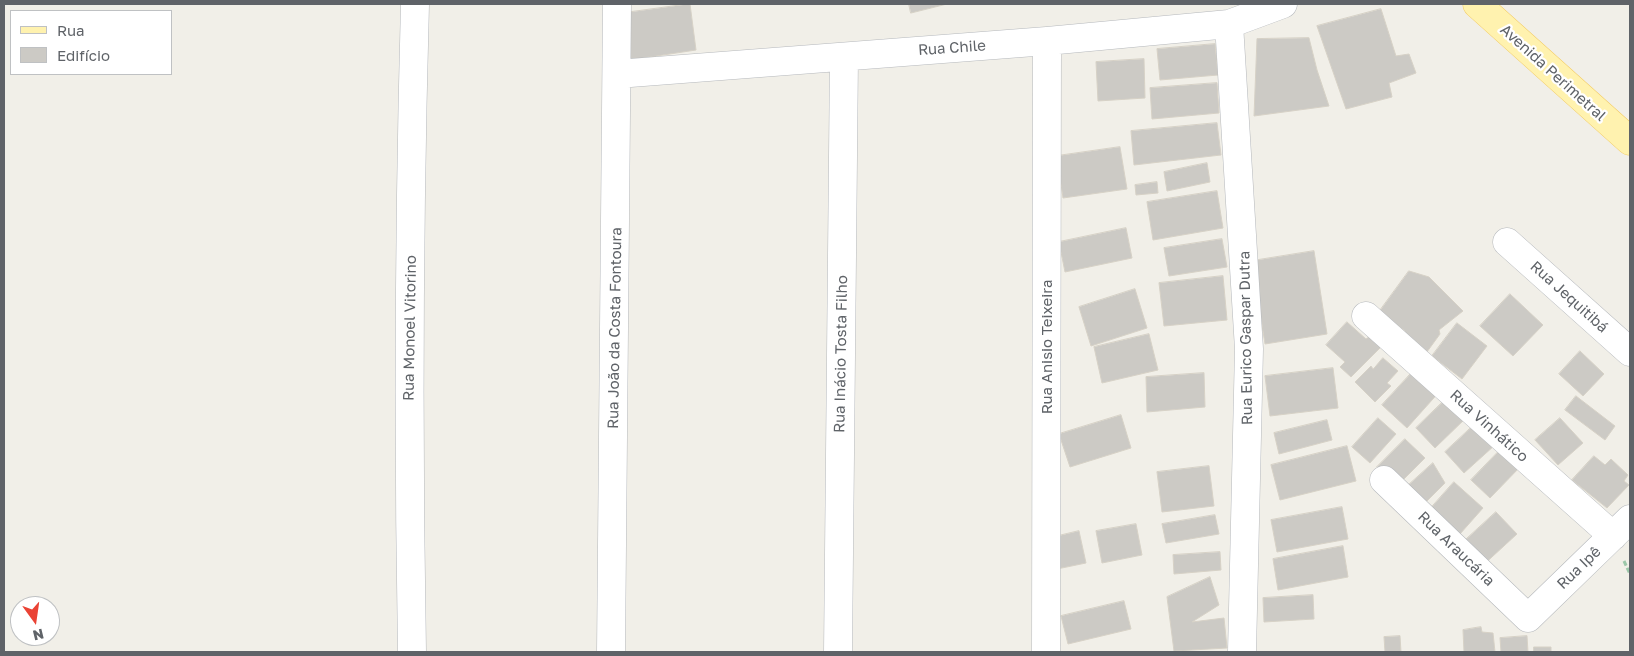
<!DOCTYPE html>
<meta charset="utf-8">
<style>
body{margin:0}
#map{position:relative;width:1634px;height:656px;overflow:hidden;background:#f1efe8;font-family:"Golos Text",sans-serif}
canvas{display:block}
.frame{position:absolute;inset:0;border:5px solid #5f6368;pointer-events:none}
.legend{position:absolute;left:10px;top:10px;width:162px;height:65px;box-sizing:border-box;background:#fff;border:1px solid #bfc1c3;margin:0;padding:6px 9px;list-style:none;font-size:15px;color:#5f6368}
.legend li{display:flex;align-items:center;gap:10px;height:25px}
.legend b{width:25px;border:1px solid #bfc1c3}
.north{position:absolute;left:10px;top:596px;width:50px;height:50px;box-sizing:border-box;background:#fff;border:1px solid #bfc1c3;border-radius:50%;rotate:166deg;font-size:14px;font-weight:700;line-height:20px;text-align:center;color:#5f6368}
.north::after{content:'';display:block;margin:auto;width:18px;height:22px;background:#ea4335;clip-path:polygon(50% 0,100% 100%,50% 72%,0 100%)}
</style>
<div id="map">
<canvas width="1634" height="656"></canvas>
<div class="frame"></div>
<ul class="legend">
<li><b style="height:6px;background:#fff2af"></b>Rua</li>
<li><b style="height:14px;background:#cccac5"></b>Edifício</li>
</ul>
<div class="north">N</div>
</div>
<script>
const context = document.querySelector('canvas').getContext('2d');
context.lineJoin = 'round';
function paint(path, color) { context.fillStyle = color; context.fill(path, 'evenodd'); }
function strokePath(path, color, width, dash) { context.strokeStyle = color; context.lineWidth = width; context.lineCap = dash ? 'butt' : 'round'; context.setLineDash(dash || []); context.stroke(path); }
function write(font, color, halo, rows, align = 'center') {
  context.font = font + ' "Golos Text",sans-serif'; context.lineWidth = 4.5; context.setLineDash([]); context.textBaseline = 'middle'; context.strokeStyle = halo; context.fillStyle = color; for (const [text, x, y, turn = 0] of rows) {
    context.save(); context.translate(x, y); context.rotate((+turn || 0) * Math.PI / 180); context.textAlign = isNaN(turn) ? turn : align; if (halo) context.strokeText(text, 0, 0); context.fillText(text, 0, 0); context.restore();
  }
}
const building = new Path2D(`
 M690,4L696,50L630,60L624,13Z
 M909,4H947L911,13Z
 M1381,9L1396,56L1409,54L1416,73L1389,83L1392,97L1346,109L1317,26Z
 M1309,38L1317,70L1329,106L1254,116L1257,39Z
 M1215,44L1218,75L1160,80L1157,49Z
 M1144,59L1145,98L1098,101L1096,62Z
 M1217,83L1219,113L1152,119L1150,88Z
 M1217,123L1221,155L1134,165L1131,131Z
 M1120,147L1127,189L1063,198L1057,156Z
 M1207,163L1210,182L1167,191L1164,172Z
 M1157,182L1158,193L1136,195L1135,185Z
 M1217,191L1223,228L1153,240L1147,202Z
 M1126,228L1132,258L1065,272L1059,242Z
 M1222,239L1227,267L1169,276L1164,248Z
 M1314,251L1327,334L1265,344L1252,261Z
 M1409,271L1429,277L1463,311L1439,330L1440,334L1424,356L1401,338L1405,331L1379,312Z
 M1223,276L1227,320L1164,326L1159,283Z
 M1135,289L1147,328L1091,346L1079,307Z
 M1510,294L1543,325L1513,356L1480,326Z
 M1347,322L1366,339L1370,336L1381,347L1351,377L1340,367L1345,362L1326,345Z
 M1457,323L1487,346L1462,379L1432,356Z
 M1149,334L1158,370L1102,383L1094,347Z
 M1580,351L1604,374L1583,396L1559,374Z
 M1383,358L1398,371L1387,383L1391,386L1375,402L1355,382L1371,366L1373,369Z
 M1333,368L1338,408L1270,416L1265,376Z
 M1416,368L1441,390L1407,428L1382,405Z
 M1204,373L1205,407L1147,412L1146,377Z
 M1576,396L1615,426L1605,440L1565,410Z
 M1448,397L1467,417L1435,448L1416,428Z
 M1121,415L1131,448L1070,467L1059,434Z
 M1378,418L1396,434L1370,463L1352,447Z
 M1560,418L1583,443L1558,465L1535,440Z
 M1327,420L1332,440L1279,454L1274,433Z
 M1475,424L1495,445L1464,473L1445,452Z
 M1405,439L1425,458L1397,486L1377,467Z
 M1347,446L1356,481L1280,500L1271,465Z
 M1502,448L1521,466L1490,498L1471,480Z
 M1594,456L1605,465L1611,459L1628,475L1624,481L1629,485L1607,508L1572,480Z
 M1433,463L1445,483L1418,510L1402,491Z
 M1209,466L1214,506L1162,512L1157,472Z
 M1454,482L1483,508L1452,543L1423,517Z
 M1342,507L1348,539L1277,552L1271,520Z
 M1496,512L1517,534L1480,568L1460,545Z
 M1215,515L1219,534L1166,543L1162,524Z
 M1136,524L1142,555L1102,563L1096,531Z
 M1079,531L1086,563L1057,569L1050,538Z
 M1343,546L1348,577L1278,590L1273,559Z
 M1220,552L1221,570L1174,574L1173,555Z
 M1210,577L1219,605L1192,622L1224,618L1227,648L1174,651L1167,597Z
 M1313,595L1314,619L1264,622L1263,598Z
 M1124,601L1131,629L1068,644L1061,616Z
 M1481,627L1482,632L1493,633L1495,652H1464L1463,630Z
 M1400,636L1401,652H1385L1384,637Z
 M1527,636L1528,652H1501L1500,638Z
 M1534,647H1551V652H1534Z`);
paint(building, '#cccac5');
strokePath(building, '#d6d1c6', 1);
const minor = new Path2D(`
 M1229,24L1249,349L1242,652
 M617,74L1047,41L1229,24L1283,4
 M1507,242L1630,352
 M1366,316L1613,536
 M1384,480L1528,618L1630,519
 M412,652C408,436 409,220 415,4
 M611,652L617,4
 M838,652L844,57
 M1046,652L1047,41`);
const primary = new Path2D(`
 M1477,4L1630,141`);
strokePath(minor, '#b5b8bc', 29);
strokePath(primary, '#f2c960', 29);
strokePath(new Path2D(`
 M1624,561L1630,574`), '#9cc7a9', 3, [5, 2.5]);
strokePath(minor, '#fff', 28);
strokePath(primary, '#fff2af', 28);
write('15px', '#5f6368', '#fff', [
 ["Rua Chile",952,48,-4],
 ["Avenida Perimetral",1553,73,42],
 ["Rua Jequitibá",1569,297,42],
 ["Rua Monoel Vitorino",410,328,-89],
 ["Rua João da Costa Fontoura",615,328,-89],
 ["Rua Eurico Gaspar Dutra",1246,338,-91],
 ["Rua Anisio Teixeira",1047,347,-90],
 ["Rua Inácio Tosta Filho",841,354,-89],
 ["Rua Vinhático",1489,426,42],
 ["Rua Araucária",1456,549,44],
 ["Rua Ipê",1579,568,-44]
]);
</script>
